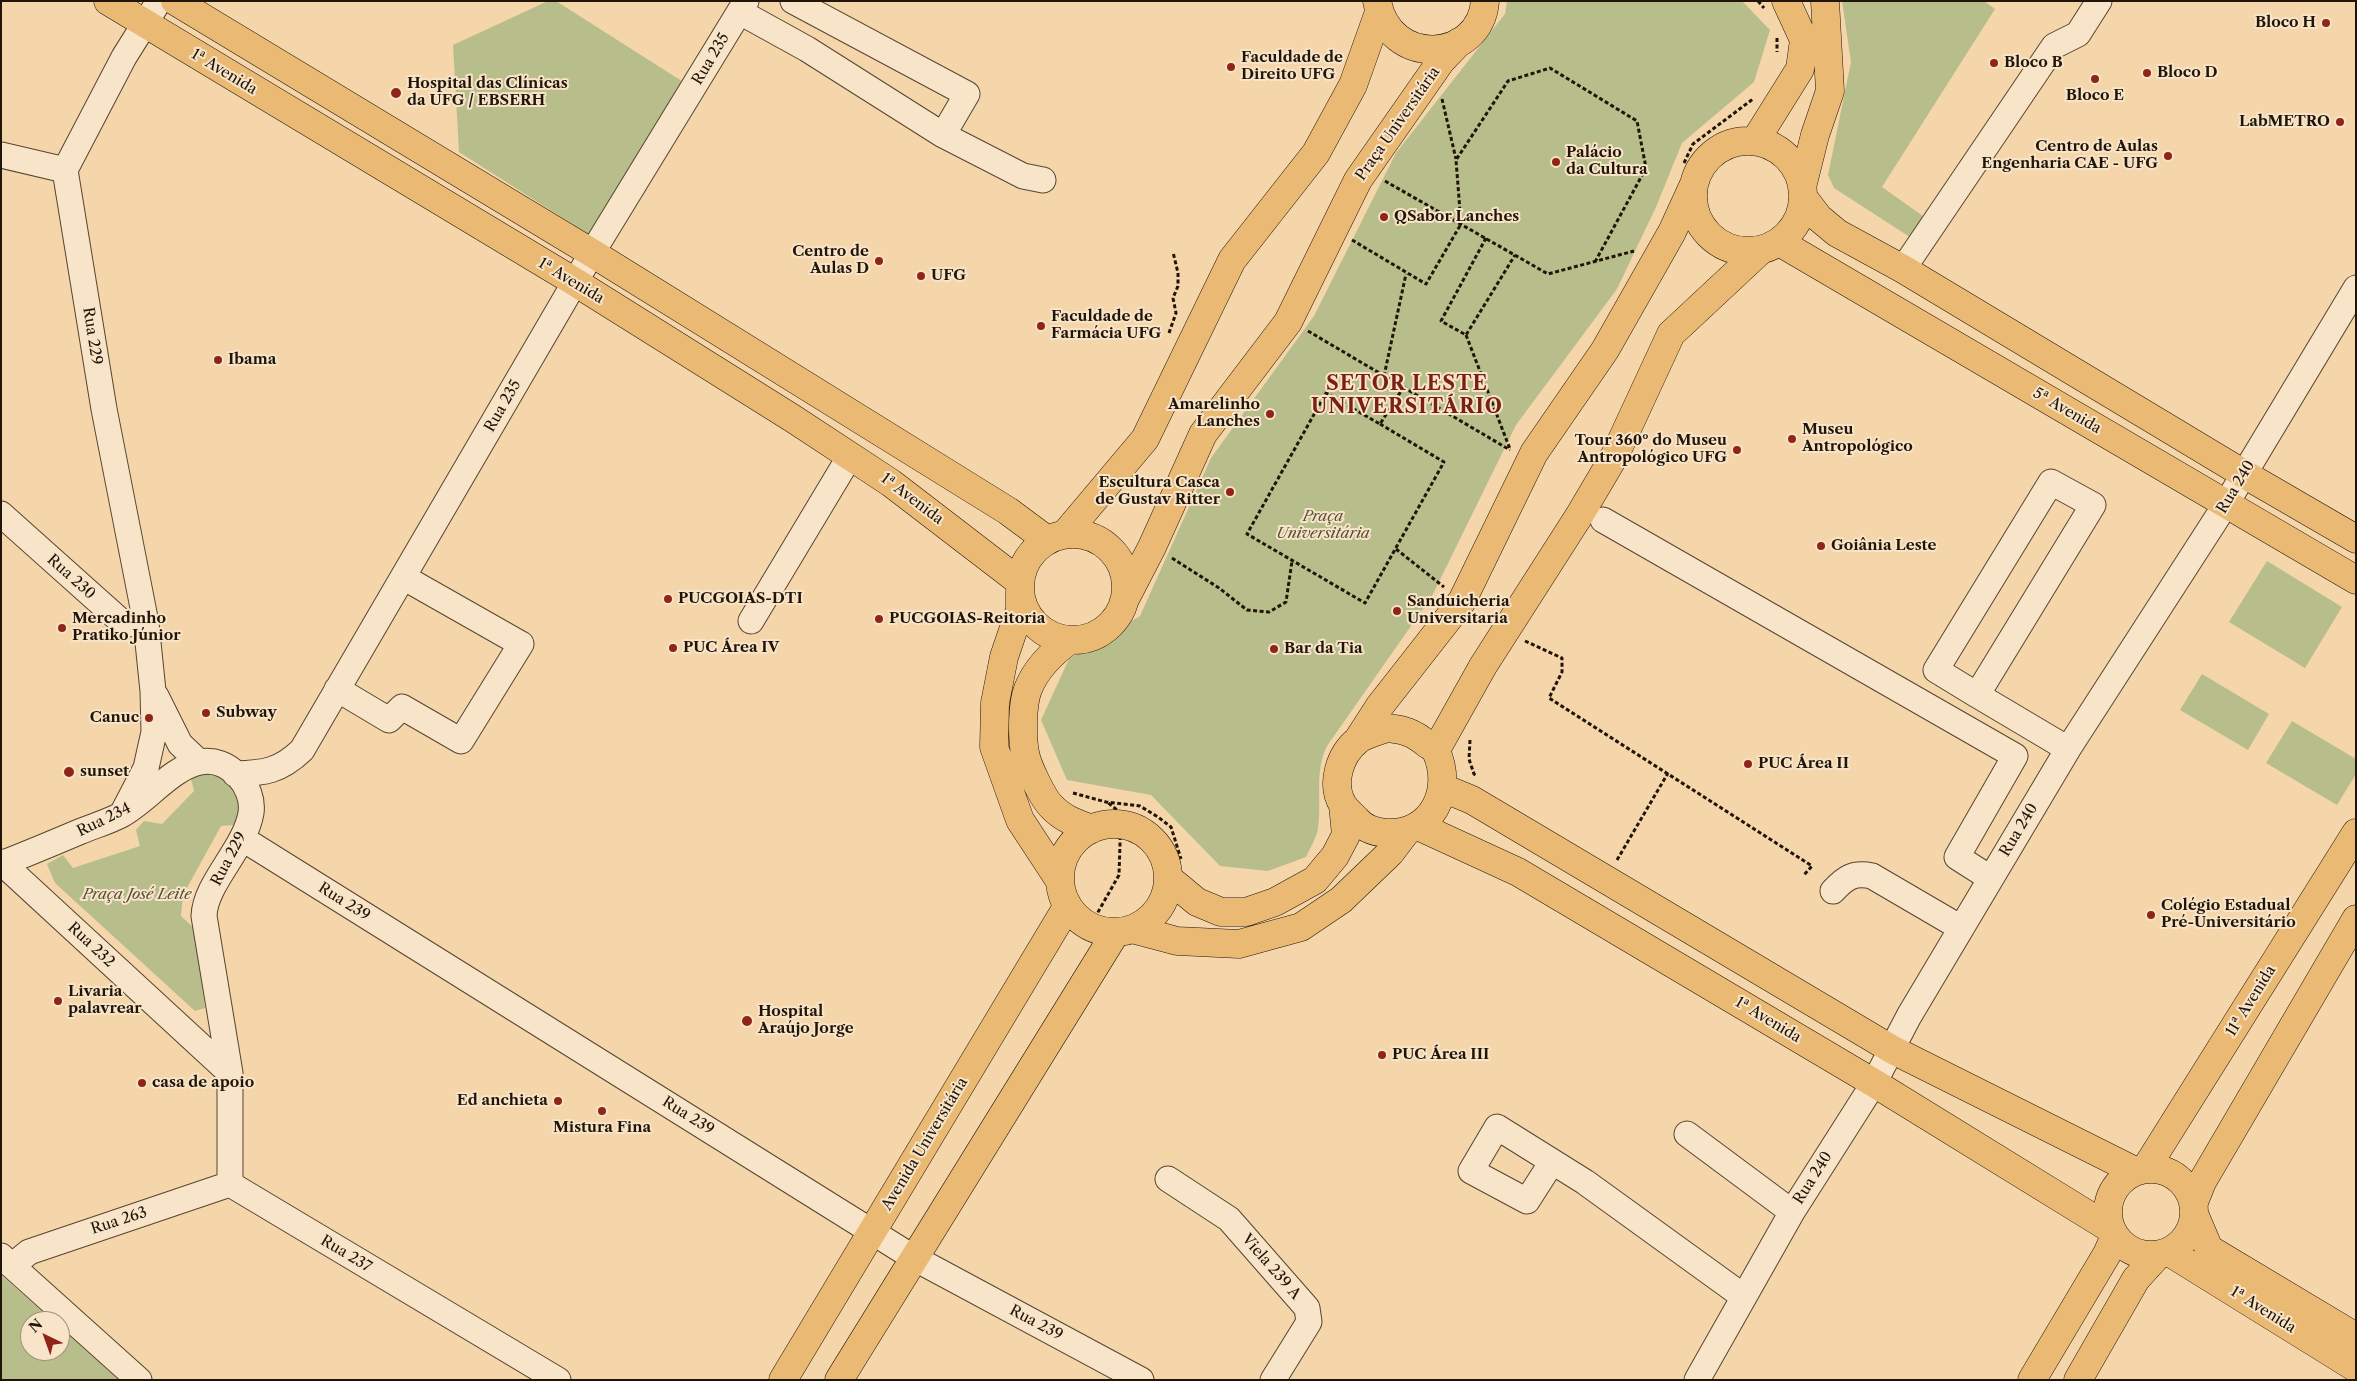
<!DOCTYPE html>
<meta charset="utf-8">
<style>
body{margin:0}
#map{position:relative;width:2357px;height:1381px;overflow:hidden;background:#f5d5aa;font-family:"Libre Caslon Text",serif}
canvas{display:block}
.frame{position:absolute;inset:0;border:2px solid #211508;pointer-events:none}
.north{position:absolute;left:20px;top:1311px;width:50px;height:50px;box-sizing:border-box;background:#f8e4c8;border:1px solid #a2917b;border-radius:50%;rotate:318deg;font-size:14px;font-weight:700;line-height:20px;text-align:center;color:#211508}
.north::after{content:'';display:block;margin:auto;width:18px;height:22px;background:#8f2418;clip-path:polygon(50% 0,100% 100%,50% 72%,0 100%)}
</style>
<div id="map">
<canvas width="2357" height="1381"></canvas>
<div class="frame"></div>
<div class="north">N</div>
</div>
<script>
const context = document.querySelector('canvas').getContext('2d');
context.lineJoin = 'round';
function paint(path, color) { context.fillStyle = color; context.fill(path, 'evenodd'); }
function strokePath(path, color, width, dash) { context.strokeStyle = color; context.lineWidth = width; context.lineCap = dash ? 'butt' : 'round'; context.setLineDash(dash || []); context.stroke(path); }
function write(font, color, halo, rows, align = 'center') {
  context.font = font + ' "Libre Caslon Text",serif'; context.lineWidth = 4; context.setLineDash([]); context.textBaseline = 'middle'; context.strokeStyle = halo; context.fillStyle = color; for (const [text, x, y, turn = 0] of rows) {
    context.save(); context.translate(x, y); context.rotate((+turn || 0) * Math.PI / 180); context.textAlign = isNaN(turn) ? turn : align; if (halo) context.strokeText(text, 0, 0); context.fillText(text, 0, 0); context.restore();
  }
}
paint(new Path2D(`
 M548,1H556L688,85L591,236L459,152L453,45Z
 M1507,1H1742L1770,30L1754,82L1682,143L1656,207L1617,289L1516,425L1432,596L1327,746C1314,772 1322,800 1318,828C1317,837 1310,848 1306,857L1268,871L1220,866L1151,795L1067,780L1041,720L1069,659L1140,616L1211,458L1314,316L1396,153L1505,14Z
 M1842,1H1984L1995,9L1882,187L1930,221L1916,241L1834,188L1828,175L1851,62Z
 M2267,561L2342,607L2305,668L2229,622Z
 M2202,674L2269,714L2248,750L2180,710Z
 M2292,721L2356,759V774L2337,805L2266,763Z
 M205,766L233,781L245,807L235,837L234,825L221,826L183,895L181,916L195,929L205,1008L195,1011L55,883L47,864L63,855L73,868L140,846L136,830L144,821L162,824L194,791L190,775Z
 M1,1275L53,1321H30V1351H60V1327L119,1380H1Z`), '#b7be8c');
const minor = new Path2D(`
 M793,1L967,94L943,135
 M740,12L807,49L943,135L1023,176L1043,180
 M1,155L65,170
 M1903,269L2054,46L2078,34L2099,1
 M2051,482L2093,505L1977,695L1936,670Z
 M1,514L124,624L146,623
 M1603,520L2015,756L1957,857L1990,878
 M751,621L850,456
 M337,689L389,720L402,707L461,741L521,644L403,577
 M1977,695L2068,749
 M156,696L180,744L199,762
 M235,774C265,773 280,771 302,750L592,253L746,1
 M122,814L146,768L154,732L153,691L146,623L104,409L65,170L124,57L159,1
 M243,839L914,1258L1141,1380
 M1,862L230,1073
 M1,864C27,854 53,843 79,832C93,826 108,822 121,815C147,801 171,768 200,762C228,756 255,786 251,813C245,849 205,883 204,916L230,1073V1184
 M1833,891C1845,878 1853,872 1872,876L1961,928
 M1687,1134L1792,1212
 M1552,1162L1527,1201L1471,1171L1497,1127L1585,1182L1744,1297
 M1168,1179L1229,1219L1307,1308L1309,1322L1273,1380
 M230,1184L558,1380
 M1,1256L139,1380
 M12,1266L29,1252L230,1184
 M1697,1380L1792,1212L1874,1083L1909,1016L2068,749L2226,504L2356,288`);
const major = new Path2D(`
 M108,1L575,282L792,418L891,483L1020,582
 M175,1L592,253L1008,511L1047,540
 M1377,1C1389,68 1480,63 1485,1
 M1755,141L1800,69L1804,40L1786,1
 M1693 196a55 55 0 1 1 110 0a55 55 0 1 1-110 0Z
 M1802,187L1815,135L1830,91L1825,1
 M1803,197L1819,218L1837,233L1903,269L2244,474L2356,539
 M1779,242L2356,580
 M1065,534L1145,439L1232,260L1316,153L1353,85L1379,12
 M1020 587a53 53 0 1 1 106 0a53 53 0 1 1-106 0Z
 M1020,592V610L1004,657L995,703L994,747L1020,820L1060,881
 M1124,601L1152,547L1203,434L1288,322L1358,180L1441,61L1459,42
 M1070,640C1053,652 1036,669 1028,689C1022,704 1022,737 1025,753C1027,765 1043,799 1052,807C1063,819 1078,824 1092,829
 M1386,728C1403,729 1414,733 1427,744C1430,746 1435,748 1436,751C1454,791 1432,835 1386,833C1375,832 1363,828 1356,819C1352,815 1346,810 1343,805C1330,784 1340,754 1358,740C1365,734 1377,732 1386,728Z
 M1359,738L1379,707L1462,601L1534,453L1605,350L1672,232L1694,184
 M1436,750L1483,666L1579,516L1615,455L1671,334L1761,250
 M1443,788L1472,800L1893,1050L2135,1171
 M1060 878a54 54 0 1 1 108 0a54 54 0 1 1-108 0Z
 M1418,826L1518,872L1874,1083L2111,1229
 M1168,878L1197,902L1221,912H1246L1275,902L1315,880L1335,856L1346,835L1343,805
 M1132,929L1177,941L1239,944L1301,927L1341,900L1390,853L1406,832
 M2146,1168L2356,833
 M2108 1212a43 43 0 1 1 86 0a43 43 0 1 1-86 0Z
 M2194,1202L2202,1182L2356,919
 M2195,1216L2209,1249L2356,1337
 M2169,1252L2356,1368
 M783,1380L1067,907
 M839,1380L1116,932
 M2032,1380L2107,1254L2115,1236
 M2078,1380L2136,1279L2158,1255`);
strokePath(minor, '#564530', 27);
strokePath(major, '#211508', 29);
strokePath(new Path2D(`
 M1758,1L1764,8
 M1777,38V52
 M1442,99L1456,159
 M1684,163L1693,144L1753,99
 M1385,181L1548,274L1634,251
 M1486,238L1441,321L1466,335L1515,255
 M1352,240L1426,284L1461,224L1456,160L1508,81L1550,68L1637,121L1646,168L1595,262
 M1308,331L1510,450
 M1169,333L1176,313L1173,298L1178,286V273L1173,252
 M1466,335L1510,449
 M1384,376L1406,274
 M1380,424L1444,462L1365,603L1247,534L1326,393L1380,424L1403,388
 M1396,549L1444,587
 M1172,558L1219,588L1247,610L1269,612L1286,602L1292,561
 M1093,638L1111,630L1120,623
 M1525,641L1562,658V672L1549,698L1812,866L1804,875
 M1470,740L1469,759L1474,774L1477,776
 M1073,793L1106,802L1140,806L1158,817L1171,827L1181,859
 M1617,860L1668,773
 M1085,935L1119,875L1121,813L1107,802`), '#211508', 3, [4, 2.5]);
strokePath(minor, '#f8e4c8', 25);
strokePath(major, '#eaba75', 28);
for (const [x, y, r, color] of [
 [2326,23,5,"#8f2418"],
 [1994,63,5,"#8f2418"],
 [1231,67,5,"#8f2418"],
 [2147,73,5,"#8f2418"],
 [2095,79,5,"#8f2418"],
 [396,93,6,"#8f2418"],
 [2340,122,5,"#8f2418"],
 [2168,156,5,"#8f2418"],
 [1556,162,5,"#8f2418"],
 [1384,217,5,"#8f2418"],
 [879,261,5,"#8f2418"],
 [921,276,5,"#8f2418"],
 [1041,326,5,"#8f2418"],
 [218,360,5,"#8f2418"],
 [1270,414,5,"#8f2418"],
 [1792,439,5,"#8f2418"],
 [1737,450,5,"#8f2418"],
 [1230,492,5,"#8f2418"],
 [1821,546,5,"#8f2418"],
 [668,599,5,"#8f2418"],
 [1397,611,5,"#8f2418"],
 [879,619,5,"#8f2418"],
 [62,628,5,"#8f2418"],
 [673,648,5,"#8f2418"],
 [1274,649,5,"#8f2418"],
 [206,713,5,"#8f2418"],
 [149,718,5,"#8f2418"],
 [1748,764,5,"#8f2418"],
 [69,772,6,"#8f2418"],
 [2151,915,5,"#8f2418"],
 [58,1001,5,"#8f2418"],
 [747,1021,6,"#8f2418"],
 [1382,1055,5,"#8f2418"],
 [142,1083,5,"#8f2418"],
 [558,1101,5,"#8f2418"],
 [602,1111,5,"#8f2418"]
]) { const dot = new Path2D(); dot.arc(x, y, r, 0, 2 * Math.PI); context.fillStyle = color; context.fill(dot); strokePath(dot, '#f8e4c8', 2); }
write('bold 15px', '#211508', '#f8e4c8', [
 ["Bloco H",2316,23,"right"],
 ["Faculdade de",1241,58],
 ["Direito UFG",1241,75],
 ["Bloco B",2004,63],
 ["Bloco D",2157,73],
 ["Hospital das Clínicas",407,84],
 ["da UFG / EBSERH",407,101],
 ["Bloco E",2095,96,"center"],
 ["LabMETRO",2330,122,"right"],
 ["Centro de Aulas",2158,147,"right"],
 ["Engenharia CAE - UFG",2158,164,"right"],
 ["Palácio",1566,153],
 ["da Cultura",1566,170],
 ["QSabor Lanches",1394,217],
 ["Centro de",869,252,"right"],
 ["Aulas D",869,269,"right"],
 ["UFG",931,276],
 ["Faculdade de",1051,317],
 ["Farmácia UFG",1051,334],
 ["Ibama",228,360],
 ["Amarelinho",1260,405,"right"],
 ["Lanches",1260,422,"right"],
 ["Museu",1802,430],
 ["Antropológico",1802,447],
 ["Tour 360º do Museu",1727,441,"right"],
 ["Antropológico UFG",1727,458,"right"],
 ["Escultura Casca",1220,483,"right"],
 ["de Gustav Ritter",1220,500,"right"],
 ["Goiânia Leste",1831,546],
 ["PUCGOIAS-DTI",678,599],
 ["Sanduicheria",1407,602],
 ["Universitaria",1407,619],
 ["Mercadinho",72,619],
 ["Pratiko Júnior",72,636],
 ["PUCGOIAS-Reitoria",889,619],
 ["PUC Área IV",683,648],
 ["Bar da Tia",1284,649],
 ["Subway",216,713],
 ["Canuc",139,718,"right"],
 ["PUC Área II",1758,764],
 ["sunset",80,772],
 ["Colégio Estadual",2161,906],
 ["Pré-Universitário",2161,923],
 ["Livaria",68,992],
 ["palavrear",68,1009],
 ["Hospital",758,1012],
 ["Araújo Jorge",758,1029],
 ["PUC Área III",1392,1055],
 ["casa de apoio",152,1083],
 ["Ed anchieta",548,1101,"right"],
 ["Mistura Fina",602,1128,"center"]
], 'left');
write('15px', '#211508', '#f8e4c8', [
 ["Rua 235",711,59,-59],
 ["1ª Avenida",224,72,31],
 ["Praça Universitária",1398,124,-55],
 ["1ª Avenida",571,281,31],
 ["Rua 229",92,336,81],
 ["Rua 235",503,406,-60],
 ["5ª Avenida",2067,411,30],
 ["Rua 240",2236,487,-59],
 ["1ª Avenida",912,499,37],
 ["Rua 230",71,577,42],
 ["Rua 234",104,820,-26],
 ["Rua 240",2019,830,-59],
 ["Rua 229",229,859,-62],
 ["Rua 239",344,902,32],
 ["Rua 232",91,945,43],
 ["11ª Avenida",2251,1001,-58],
 ["1ª Avenida",1768,1020,31],
 ["Rua 239",688,1116,32],
 ["Avenida Universitária",925,1144,-59],
 ["Rua 240",1813,1178,-58],
 ["Rua 263",119,1221,-18],
 ["Rua 237",346,1254,31],
 ["Viela 239 A",1271,1267,49],
 ["1ª Avenida",2263,1310,32],
 ["Rua 239",1036,1323,28]
]);
write('italic 15px', '#565036', '#f8e4c8', [
 ["Praça",1323,517],
 ["Universitária",1323,534],
 ["Praça José Leite",137,895]
]);
context.letterSpacing = '1px';
write('bold 20px', '#7a1f14', '#f8e4c8', [
 ["SETOR LESTE",1407,384],
 ["UNIVERSITÁRIO",1407,407]
]);
context.letterSpacing = '0px';
</script>
